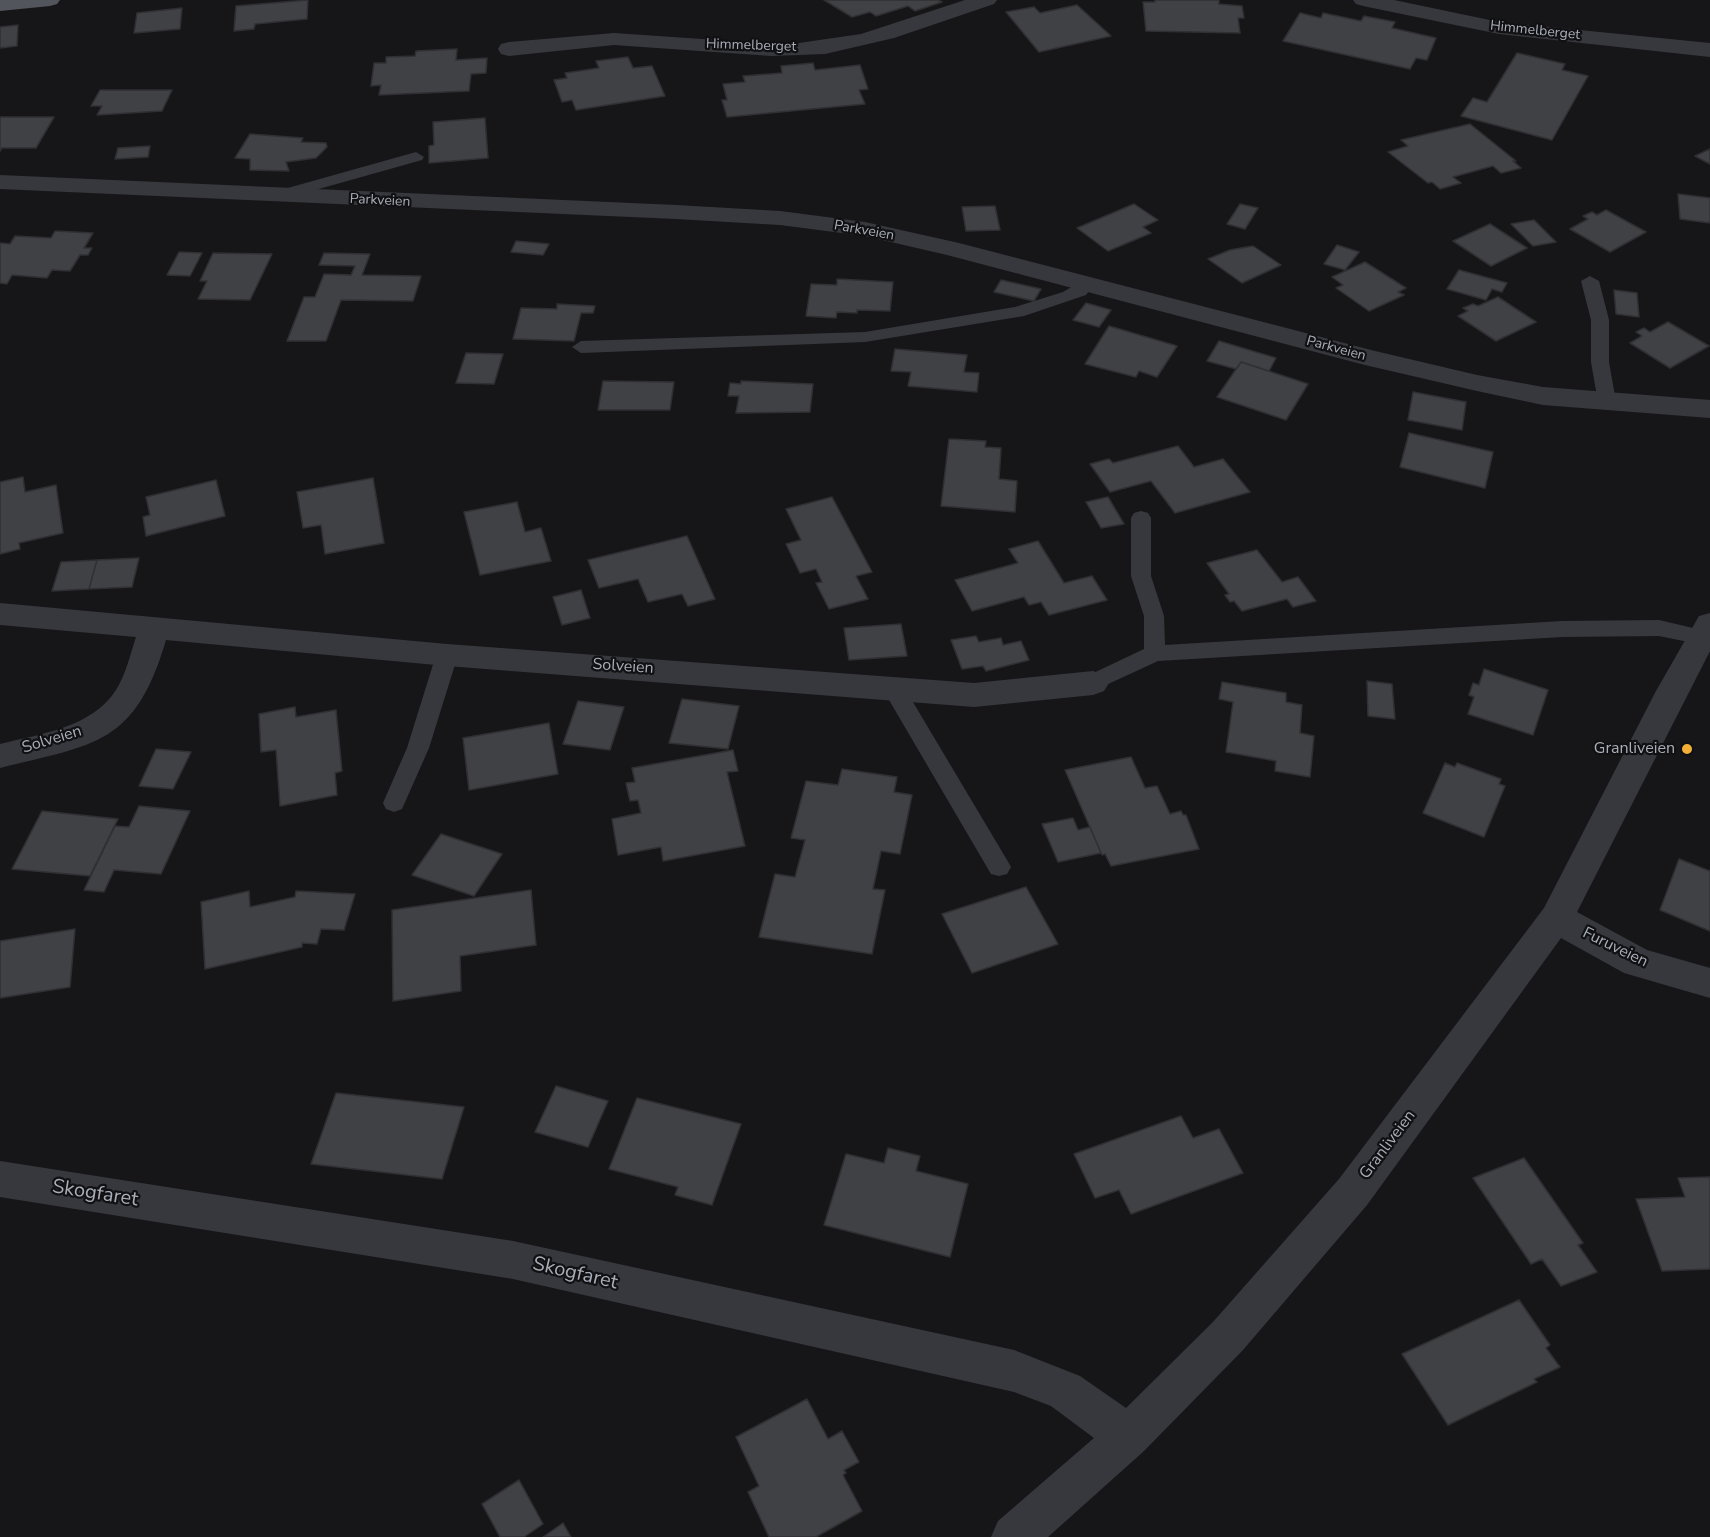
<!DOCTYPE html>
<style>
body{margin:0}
canvas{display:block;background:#161618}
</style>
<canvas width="1710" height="1537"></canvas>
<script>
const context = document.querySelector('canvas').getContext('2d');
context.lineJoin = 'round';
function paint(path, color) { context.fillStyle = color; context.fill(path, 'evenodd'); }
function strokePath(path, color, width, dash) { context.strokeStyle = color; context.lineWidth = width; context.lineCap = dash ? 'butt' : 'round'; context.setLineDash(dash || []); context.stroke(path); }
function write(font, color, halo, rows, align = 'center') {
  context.font = font + ' "Nunito Sans",sans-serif'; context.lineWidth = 4.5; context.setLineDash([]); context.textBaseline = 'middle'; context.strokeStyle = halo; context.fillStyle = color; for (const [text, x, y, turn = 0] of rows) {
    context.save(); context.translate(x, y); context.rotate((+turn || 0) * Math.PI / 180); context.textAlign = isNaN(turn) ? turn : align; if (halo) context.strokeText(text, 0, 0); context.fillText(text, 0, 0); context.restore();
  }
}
const building = new Path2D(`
 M308,0L307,19L255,24L254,29L234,31L236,6Z
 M824,0H938L942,2L915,11L908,6L876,16L870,12L852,17Z
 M1155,0H1219V4L1242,6L1244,18H1238L1240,33L1146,31L1143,2H1155Z
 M1077,5L1111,36L1039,52L1006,12L1034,7L1040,13Z
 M182,8L180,29L134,33L137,13Z
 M1300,13L1321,18L1323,13L1361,21L1364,16L1395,22L1392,28L1436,38L1427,60L1416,58L1410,69L1283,41Z
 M18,25L17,46L0,48V27Z
 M457,49L456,60L487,58L486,73L471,74L469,91L379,95L381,85L371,86L374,63H386V57L415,56L416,51Z
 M1517,53L1565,64L1562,70L1588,76L1552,140L1461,116L1473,98L1487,102Z
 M628,57L633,68L652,66L665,96L576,110L572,100L562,102L554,80L567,78L565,73L599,68L596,61Z
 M813,63L815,70L860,65L868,89L859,90L865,104L727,117L722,100H727L723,84L745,82L743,76L782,73L781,66Z
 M100,90H172L162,111L97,115L102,106H91Z
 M0,117H54L36,148H2L0,151Z
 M485,118L488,158L429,163V146L434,145L433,122Z
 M1470,124L1516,161H1513L1521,168L1501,173L1493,166L1453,177L1461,183L1440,189L1432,182L1428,183L1388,152L1408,146L1401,140Z
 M250,134L303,138L301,142L326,143L327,147L316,158L286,162L289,171L250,170V159L235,158Z
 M150,146L148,157L115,159L118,148Z
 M1710,149V164L1695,156Z
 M1678,194L1710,198V223L1680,219Z
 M1134,204L1158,220L1143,227L1151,233L1108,251L1077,228Z
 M1240,204L1258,208L1245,229L1227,224Z
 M995,206L1000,230L966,231L962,207Z
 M1606,210L1646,232L1610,252L1570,229L1588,219L1583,216L1592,212L1597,215Z
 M1534,220L1556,242L1533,246L1511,224Z
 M1490,224L1527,248L1491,266L1453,241Z
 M55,231L93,233L84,248H92L88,255H80L70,271L52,270L47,278L12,275L7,284L0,283V243L10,244L15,236L51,238Z
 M516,241L549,244L543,255L511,252Z
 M1337,245L1359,252L1345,270L1324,264Z
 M1253,246L1281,265L1242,283L1208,259L1230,250Z
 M179,252L202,253L190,276L167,275Z
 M213,253L272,254L250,300L198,299L207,281H200Z
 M324,253L370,254L362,275L421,276L413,301L341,300L326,341H287L304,297H315L324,274L351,275L355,266L319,265Z
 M1365,262L1406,288L1398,292L1404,295L1369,311L1336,288L1343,285L1332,277Z
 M1459,270L1507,283L1502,292L1492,289L1486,300L1447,289Z
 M837,279L893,282L890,311L857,310V313L837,312L836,318L806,316L811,284L837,285Z
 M1001,280L1041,289L1034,301L994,292Z
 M1614,290L1637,293L1639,317L1616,314Z
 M1498,297L1536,322L1496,341L1458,316L1468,311L1463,308L1473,304L1478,306Z
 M1086,303L1111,310L1099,327L1073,320Z
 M557,304L595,306L593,313H581L574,341L513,339L521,308L557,309Z
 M1668,322L1709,346L1670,368L1630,343L1642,336L1636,332L1644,328L1650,332Z
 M1109,326L1177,346L1157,377L1139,371L1136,377L1085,364Z
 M1219,341L1276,358L1269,371L1241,362L1236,369L1207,361Z
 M895,349L967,355L964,372L979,373L977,392L908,386L911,372L891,371Z
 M466,353L503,354L494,384L456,383Z
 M1241,362L1308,384L1286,420L1217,397Z
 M603,381L674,382L670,410H598Z
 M741,381L813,384L810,412L736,413L739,396H728L730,383L741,384Z
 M1413,392L1466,402L1462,430L1408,420Z
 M1409,433L1493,452L1485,488L1400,467Z
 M949,439L986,441L985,447L1001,448L999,479L1017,481L1015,512L941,506Z
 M1178,446L1194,467L1223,459L1250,492L1175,513L1151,481L1110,492L1090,464L1109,459L1113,463Z
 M23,477L25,492L56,485L63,533L19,543L20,549L0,554V482Z
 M373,478L384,543L325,554L321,525L303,528L297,492Z
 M216,480L225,516L146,536L143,517L150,515L146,497Z
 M832,497L872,572L856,576L868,599L829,609L816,583L822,582L816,569L800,573L786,544L801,540L786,509Z
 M1108,497L1124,524L1101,528L1086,502Z
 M517,502L525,532L541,528L551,561L480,575L464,512Z
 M687,536L715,599L688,606L682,594L648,602L638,579L599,588L588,560Z
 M1038,541L1064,583L1092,576L1107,600L1049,615L1041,602L1029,605L1024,597L972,611L955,580L1018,563L1009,549Z
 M1257,550L1282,582L1298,577L1316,601L1293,607L1287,599L1242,611L1234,601L1230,602L1225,595L1229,594L1207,563Z
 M139,558L132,587L89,589L97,560Z
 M97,560L89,589L52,591L61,562Z
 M581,590L590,618L562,625L553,597Z
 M901,624L907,656L849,660L844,628Z
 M976,636L979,642L1001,638L1003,645L1021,641L1029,660L986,671L983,666L962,669L951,640Z
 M1484,669L1548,690L1533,735L1468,714L1474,697L1469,695L1473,683L1479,685Z
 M1367,681L1392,684L1395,719L1368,716Z
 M1222,682L1286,693V702L1302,705L1300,733L1314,736L1310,777L1275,771L1276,761L1226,752L1233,702L1219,699Z
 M682,699L739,706L728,749L669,743Z
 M578,701L624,707L610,750L563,744Z
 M295,707L296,717L336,710L342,771L335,773L337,795L280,806L276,750L261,752L259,714Z
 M549,723L558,774L469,790L463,738Z
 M156,749L191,752L173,789L139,786Z
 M733,750L738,771L727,772L745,846L663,861L661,847L618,855L612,819L641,813L638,800L630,801L626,783L635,782L632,768Z
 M1131,757L1145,788L1157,786L1170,814L1181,811L1183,815H1186L1199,849L1111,866L1105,854L1102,855L1065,770Z
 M1445,763L1455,767L1457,763L1501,779L1499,784L1505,786L1484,837L1423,813Z
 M842,769L897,777L894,792L912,795L900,854L881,851L873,889L885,890L872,954L759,937L775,874L795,877L805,840L791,838L806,781L838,785Z
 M139,806L190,811L161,874L114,870L104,892L84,890L115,826L129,827Z
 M42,811L118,819L90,876L12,869Z
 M1073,818L1078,830L1090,827L1101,853L1058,862L1042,824Z
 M441,834L502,854L474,896L412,875Z
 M1679,859L1710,871V931L1660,910Z
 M1026,887L1058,944L972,973L942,914Z
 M531,890L536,945L460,956L461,991L393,1001L392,910Z
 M249,891L250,907L295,897L296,891L355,894L344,930L321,929L317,944L302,943V947L205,969L201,902Z
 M75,929L70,987L0,998V941Z
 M556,1086L608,1101L588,1147L535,1132Z
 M336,1093L464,1107L442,1179L311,1164Z
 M637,1098L741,1124L712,1205L675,1195L678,1187L609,1169Z
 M1181,1116L1193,1138L1219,1129L1243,1173L1131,1214L1119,1190L1095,1198L1074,1154Z
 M888,1148L920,1156L916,1171L968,1184L950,1257L824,1225L846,1154L884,1163Z
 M1524,1158L1583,1243L1578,1245L1597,1272L1561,1286L1542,1259L1531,1264L1473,1178Z
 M1710,1177V1269L1662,1271L1636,1199L1685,1197L1678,1178Z
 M1519,1300L1550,1345L1546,1348L1560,1367L1534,1379L1537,1382L1448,1425L1402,1354Z
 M807,1399L828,1439L842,1431L859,1462L844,1470L846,1473L843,1475L862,1511L816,1537H769L748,1492L759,1486L736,1437Z
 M519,1480L543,1524L524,1537H500L482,1504Z
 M563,1523L571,1537H543Z`);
paint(building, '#404145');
strokePath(building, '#303034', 1.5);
paint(new Path2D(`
 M416,152L424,157L422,160L276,201L268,196L270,193Z
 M1590,276L1599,281L1609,320V362L1616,402L1607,408L1598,402L1591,362V320L1581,281Z
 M1085,279L1094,284L1086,295L1024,316L865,342L581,353L572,347L581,341L865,332L1015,307L1063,292Z
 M1141,511L1148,513L1151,518V576L1164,616L1165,645L1562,621L1659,620L1710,632V642L1703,645L1659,636L1562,637L1158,661L1093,691L1085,689L1082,683L1085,677L1144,649V616L1131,576V518L1134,513Z
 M447,647L455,650L458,655L429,748L402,809L394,812L386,809L383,803L407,748L436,655L439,650Z
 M893,680L901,682L1007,860L1011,867L1007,874L999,876L991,874L882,688L885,682Z`), '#37383d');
paint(new Path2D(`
 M965,0H997L994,4L894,38L825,54L772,56L614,45L509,56L501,54L498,49L501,44L509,42L614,33L746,42L799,43L861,34Z
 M1353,0H1394L1499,22L1710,43V57L1499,34L1363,6L1356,4Z
 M0,175L676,205L780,211L865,222L959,243L1375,351L1477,375L1543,387L1710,400V418L1543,405L1477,391L1365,365L947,255L865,236L780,225L676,219L0,189Z
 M0,603L447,644L974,683L1093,671L1104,675L1109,683L1104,691L1093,695L974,707L447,666L166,640C135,745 96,744 0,768V744C39,734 92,728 116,690C126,674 130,655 136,637L0,625Z
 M1710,613V651L1577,912L1647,950L1710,968V998L1624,973L1561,938L1367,1205L1243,1350L1144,1451L1048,1537H991L998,1521L1094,1438L1051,1406L1014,1392L513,1279L0,1197V1161L513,1241L1014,1350L1080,1376L1126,1408L1213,1322L1339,1179L1544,908L1656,691L1699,616Z`), '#37383d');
paint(new Path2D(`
 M0,0H60L57,4L50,6L0,11Z`), '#53555c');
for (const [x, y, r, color] of [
 [1687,749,6,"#f2b134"]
]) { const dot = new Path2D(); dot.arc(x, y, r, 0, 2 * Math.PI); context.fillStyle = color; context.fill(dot); strokePath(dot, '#111113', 2); }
write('14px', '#a8adb8', '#111113', [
 ["Himmelberget",1535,31,6],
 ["Himmelberget",751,46,2],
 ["Parkveien",380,201,3],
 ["Parkveien",864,231,10],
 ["Parkveien",1336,349,15]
]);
write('16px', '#a8adb8', '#111113', [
 ["Solveien",623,667,4],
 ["Solveien",52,740,-17],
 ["Furuveien",1615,948,26],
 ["Granliveien",1388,1145,-53]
]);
write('16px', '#a8adb8', '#111113', [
 ["Granliveien",1675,749]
], 'right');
write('20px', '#a8adb8', '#111113', [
 ["Skogfaret",95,1194,9],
 ["Skogfaret",575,1274,13]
]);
</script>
